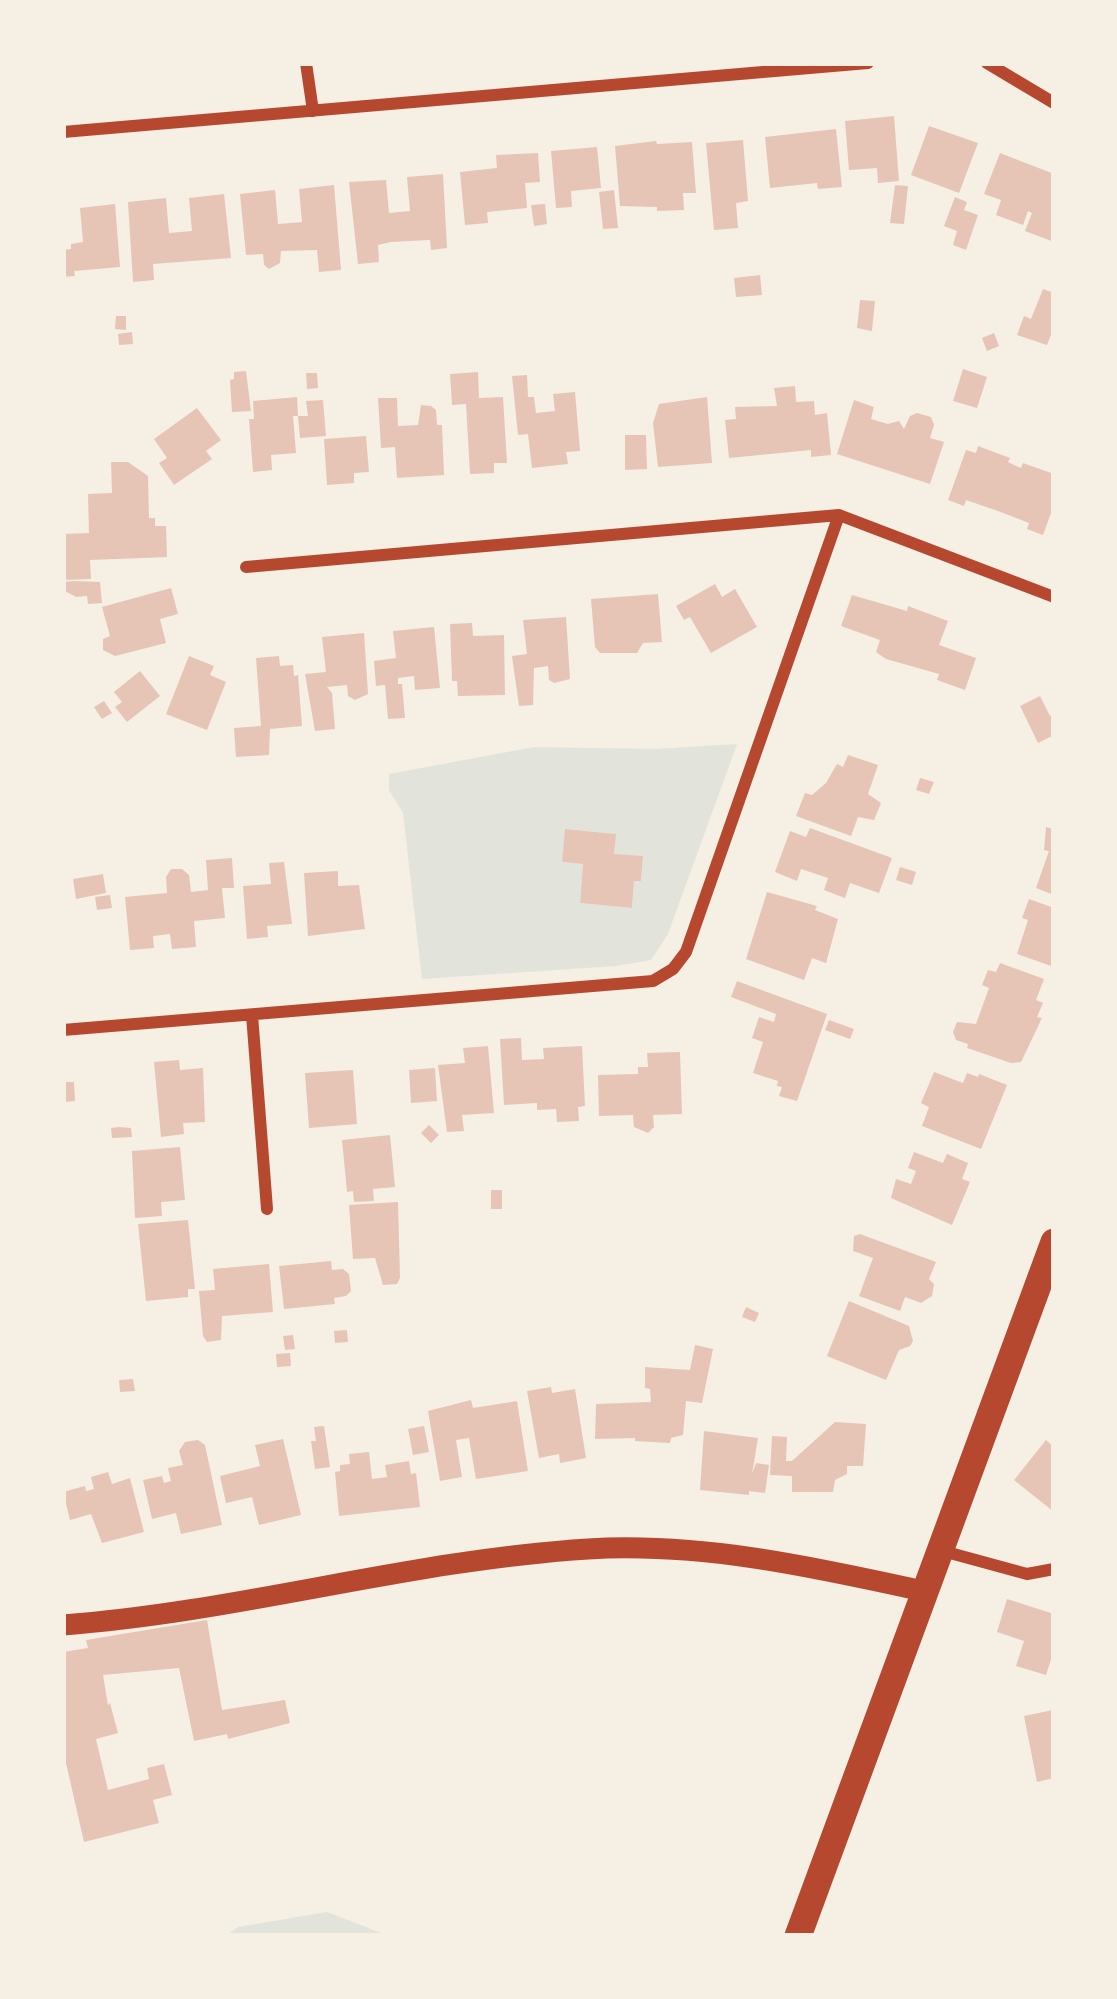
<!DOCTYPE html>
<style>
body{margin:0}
#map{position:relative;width:1117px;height:1999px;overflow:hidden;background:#f6efe4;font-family:Ubuntu,sans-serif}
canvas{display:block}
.frame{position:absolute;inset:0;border:66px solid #f6efe4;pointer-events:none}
</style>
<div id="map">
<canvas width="1117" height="1999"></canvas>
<div class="frame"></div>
</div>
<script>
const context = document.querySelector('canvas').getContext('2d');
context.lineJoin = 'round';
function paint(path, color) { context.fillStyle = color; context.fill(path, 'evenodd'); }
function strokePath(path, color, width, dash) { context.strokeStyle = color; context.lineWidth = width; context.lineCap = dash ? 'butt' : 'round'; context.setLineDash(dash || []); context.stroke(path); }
paint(new Path2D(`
 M737,744L668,934L651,960L616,966L422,979L403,813L389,790V774L534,747L655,749ZM566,829L615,834L614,854L643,857L641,881H634L632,908L580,903L583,864L562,862Z
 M327,1912L389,1936H225L238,1927Z`), '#e2e4dc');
paint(new Path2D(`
 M894,116L899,181L878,183L877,168L849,170L845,121Z
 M929,126L978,143L959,193L911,175Z
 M836,129L842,187L818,189L817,183L770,188L765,137Z
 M743,140L748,201L736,203L738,228L714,230L706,143Z
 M656,141L657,144L692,142L696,193H683L684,210L657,211V207L620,206L615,146Z
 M597,147L601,188L571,191L572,207L556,208L551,151Z
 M538,153L540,182L525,183L527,208L487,212L488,223L465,225L460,172L497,168L496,155Z
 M1000,153L1054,174V242L1025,231L1032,213L1028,211L1023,225L996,215L1001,200L984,194Z
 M443,174L447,248L431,250L430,240L391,242L378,245L379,262L358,264L349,182L386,180L389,213L410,211L407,177Z
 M334,185L341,270L319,272L317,250L281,251L280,263L269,269L264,265L263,254L246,255L240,194L275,190L278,224L302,222L299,189Z
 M895,185L908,186L904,224L890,223Z
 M614,190L618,228L603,229L599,192Z
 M224,194L231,258L153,264L154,280L133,282L128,202L166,198L169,233L192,231L189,198Z
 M955,197L967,202L964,210L978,215L966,250L953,245L957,231L944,226Z
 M115,204L120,267L74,271L75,276L63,277V250L71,249V244L83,242L80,208Z
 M545,204L547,224L534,226L531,205Z
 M760,275L762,295L736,297L734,278Z
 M1043,289L1054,293V327L1047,345L1017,335L1024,316L1031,319Z
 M860,300L875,301L872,331L857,328Z
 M116,316H126V330L115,329Z
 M132,332L133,344L119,345L118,334Z
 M994,333L999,346L987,351L982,338Z
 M963,369L987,377L977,408L953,401Z
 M246,371L251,411L232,412L230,380L234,379V372Z
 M478,372L479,398L503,397L507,463H494V473L470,474L466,404L452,405L450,374Z
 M306,373H317L318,388L307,389Z
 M527,375L528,397H534L536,413L555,411L553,394L575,392L580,451L566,452L568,464L532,468L528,434L518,435L512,376Z
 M795,386L796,402L814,401L815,415L827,413L831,455L811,457V450L729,458L725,420L736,419L735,407L777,406L774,388Z
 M297,397L298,416H293L296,453L271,455L272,470L253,472L249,419H254L253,401Z
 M707,397L712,463L658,467L653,423L659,404Z
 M378,398H397L398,426L418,425L421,405L431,406L436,410L437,425H442L444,475L397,478L395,447L381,448Z
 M323,400L326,436L300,438L298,416H308L306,401Z
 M854,400L874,407L871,419L888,424L899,421L904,429L910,416L917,413L931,417L934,425L930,438L944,442L930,484L837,454Z
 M197,408L221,440L206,451L212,459L174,485L159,463L167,458L154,439Z
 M625,435H646L647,469L625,470Z
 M366,436L369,472L354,473V483L327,485L324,439Z
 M978,446L1010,458L1008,462L1014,465L1021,468L1023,463L1054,474V505L1043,535L1027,529L1029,523L998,511L966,500L964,506L948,500L966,450L976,453Z
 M111,462H128L148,476L149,518H155V526H166L167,557L90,560L91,579L63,580V534L89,533L88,494L112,493Z
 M73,581L100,582L102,603L88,604L87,596L76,597L63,590V582Z
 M715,584L722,597L735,589L757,627L711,653L690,617L684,620L676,606Z
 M171,588L178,614L160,619L166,643L115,656L103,650V639L110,636L102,607Z
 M658,594L662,642L643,643L637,653H600L595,647L591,599Z
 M852,595L907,611L908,606L948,621L939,645L976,658L965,690L937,680L939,674L886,659L876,652L880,640L841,626Z
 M566,617L570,679L554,683L549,680L548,666L534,668L533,705L519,706L512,656L527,654L523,620Z
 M472,623L473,636L504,635L505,695L458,696L457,681H452L450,624Z
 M434,627L440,688L415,690L414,676L398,678V684H402L405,718L388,719L385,685L376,686L374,661L396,658L393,631Z
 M364,633L368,694L355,700L348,696L347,685L327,687L332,693L335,729L315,731L305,674L326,672L322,637Z
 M189,656L214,666L210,675L226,682L207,730L166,714Z
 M279,656L280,666L293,665L294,676L298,675L302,726L270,729L269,755L236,757L234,728L261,726L256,658Z
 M140,671L160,696L127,722L115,707L122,702L114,692Z
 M1040,696L1050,716L1054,713V735L1038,743L1020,706Z
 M104,701L112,713L102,719L94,707Z
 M848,755L878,765L868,794L881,803L874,820L858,817L851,836L796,816L805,793L812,795L826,783L837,764L843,767Z
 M920,778L934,782L929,794L916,790Z
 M1046,827L1054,829V895L1036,888L1049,851L1044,850Z
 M810,828L892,858L879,893L850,883L845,898L824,890L828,878L801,869L797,881L775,872L790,831L806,837Z
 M565,829L616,834L614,854L643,856L641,881H634L632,908L580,903L583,864L562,862Z
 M232,858L234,888H222L225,918L194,921L196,947L172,949L170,934L153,936L154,948L130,950L125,897L167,893L166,877L171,869H182L189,875L191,892L208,890L206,860Z
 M284,862L292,924L267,926L268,937L247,939L243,886L271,884L269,863Z
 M900,867L916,872L912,885L896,880Z
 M338,871V886L359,885L365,929L308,936L304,873Z
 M103,874L106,893L76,899L73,879Z
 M767,892L817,906L815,910L838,919L826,963L812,958L804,980L746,959Z
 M110,895L112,908L97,910L95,897Z
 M1029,899L1054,908V967L1017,954L1028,920L1022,918Z
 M1000,963L1044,979L1036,1000L1043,1003L1037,1017L1042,1018L1021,1062L1011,1063L967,1048L968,1044L956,1040L953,1032L957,1022L976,1024L989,988L982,985L988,970L996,972Z
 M737,981L827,1014L797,1101L779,1096L782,1087L777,1086L778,1081L753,1073L763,1042L752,1038L759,1017L774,1022L776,1014L731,997Z
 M829,1020L854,1029L850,1039L825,1030Z
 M521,1038L522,1060L544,1059L543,1048L582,1046L585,1106L578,1107L579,1121L557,1122L556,1109L537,1110V1103L504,1105L500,1039Z
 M488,1046L494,1113L462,1115L464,1131L447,1132L438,1065L465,1063L463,1048Z
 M680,1052L682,1114L653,1115L654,1127L648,1133L634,1127L633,1115L599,1116L598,1075L638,1074V1067H648L647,1053Z
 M179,1060L180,1070L203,1068L205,1122L183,1123L184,1134L161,1137L154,1062Z
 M435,1068L437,1101L411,1103L409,1070Z
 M353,1070L357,1124L309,1128L305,1073Z
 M934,1072L963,1083L967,1073L978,1077L979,1074L1007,1085L981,1149L922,1126L929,1107L921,1103Z
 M63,1082H74L75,1101L63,1102Z
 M429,1125L439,1135L431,1143L421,1133Z
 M119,1127L131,1128L132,1137L112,1138L111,1128Z
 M390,1135L395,1187L373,1189L374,1201L354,1202L353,1191L347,1192L342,1140Z
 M180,1147L185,1200L161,1202L162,1216L135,1218L132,1151Z
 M914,1152L943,1163L947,1154L968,1163L962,1179L970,1182L952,1225L891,1198L896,1179L911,1184L916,1171L908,1168Z
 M491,1190H502V1209H491Z
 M398,1202L400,1278L397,1284L383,1285L375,1258L353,1259L349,1205Z
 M188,1220L195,1289H188V1297L146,1301L138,1224Z
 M860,1234L936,1262L929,1279L934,1284L932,1296L921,1303L905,1297L900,1311L859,1296L873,1258L853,1251L854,1236Z
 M331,1261L332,1270L343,1269L349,1274L351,1291L346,1296L334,1298L335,1304L284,1309L279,1266Z
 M269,1264L273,1312L222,1316L221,1340L207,1342L203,1336L199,1291L215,1290L213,1269Z
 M849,1301L909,1326L913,1341L910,1346L899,1350L886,1380L827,1356Z
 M746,1307L759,1313L755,1322L742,1317Z
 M347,1330L348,1342L335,1343L334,1331Z
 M293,1335L295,1349L285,1350L283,1336Z
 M695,1345L713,1349L702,1403L686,1401L683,1435L671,1438L670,1443L635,1441V1438L595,1439L596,1404L651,1402L650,1389L645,1388V1367L690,1370Z
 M290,1353L291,1366L277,1367L276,1354Z
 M133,1379L135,1391L120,1392L119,1380Z
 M551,1387L552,1393L575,1389L586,1458L560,1463L559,1454L539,1458L527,1391Z
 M471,1400L473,1408L517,1401L528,1471L476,1479L469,1438L456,1440L462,1477L440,1481L428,1411Z
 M835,1422L866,1424L863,1466H847V1474L835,1480L833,1492H792V1476L770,1475L772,1436L787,1437L786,1461H792Z
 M324,1426L330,1467L315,1469L311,1441H316L314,1427Z
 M424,1426L429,1452L413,1455L408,1429Z
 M704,1431L758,1438L752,1474L756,1463L769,1465L765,1493L749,1491V1495L700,1490Z
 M283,1439L301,1515L259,1525L252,1497L226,1503L220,1476L260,1466L255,1445Z
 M198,1440L205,1445L222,1525L181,1534L176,1513L152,1519L143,1480L162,1476L164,1483L171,1481L168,1468L183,1465L179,1451L185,1442Z
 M1046,1440L1054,1447V1512L1014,1480Z
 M369,1452L372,1479L387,1477L385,1465L409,1461L411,1474L416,1473L420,1507L339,1516L335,1472L340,1471V1465L350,1464L349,1454Z
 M108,1472L112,1484L130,1478L144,1532L102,1543L91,1514L70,1520L63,1492L85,1486L86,1491L94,1489L91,1477Z
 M1007,1599L1054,1614V1650L1046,1675L1016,1666L1024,1641L997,1632Z
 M207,1620L222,1710L285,1700L290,1723L228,1739L227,1734L194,1741L179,1668L103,1675L108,1705L110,1703L118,1733L96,1739L108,1790L149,1779L147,1768L164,1764L172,1795L153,1800L159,1823L84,1842L63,1750V1652L88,1648L86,1640Z
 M1053,1710L1054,1778L1037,1782L1024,1716Z`), '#e6c5b7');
strokePath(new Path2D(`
 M306,63L313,111
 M987,63L1054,103
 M63,132L868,63
 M246,567L839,515L1054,597
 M252,1015L267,1209
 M63,1030L653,981L673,969L686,952L839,515
 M939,1550L1027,1574L1054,1569`), '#b5482f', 12);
strokePath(new Path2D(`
 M63,1625C239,1612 411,1560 588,1549C700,1542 814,1567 923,1591`), '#b5482f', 21);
strokePath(new Path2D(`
 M798,1936L1054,1242`), '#b5482f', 27);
</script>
